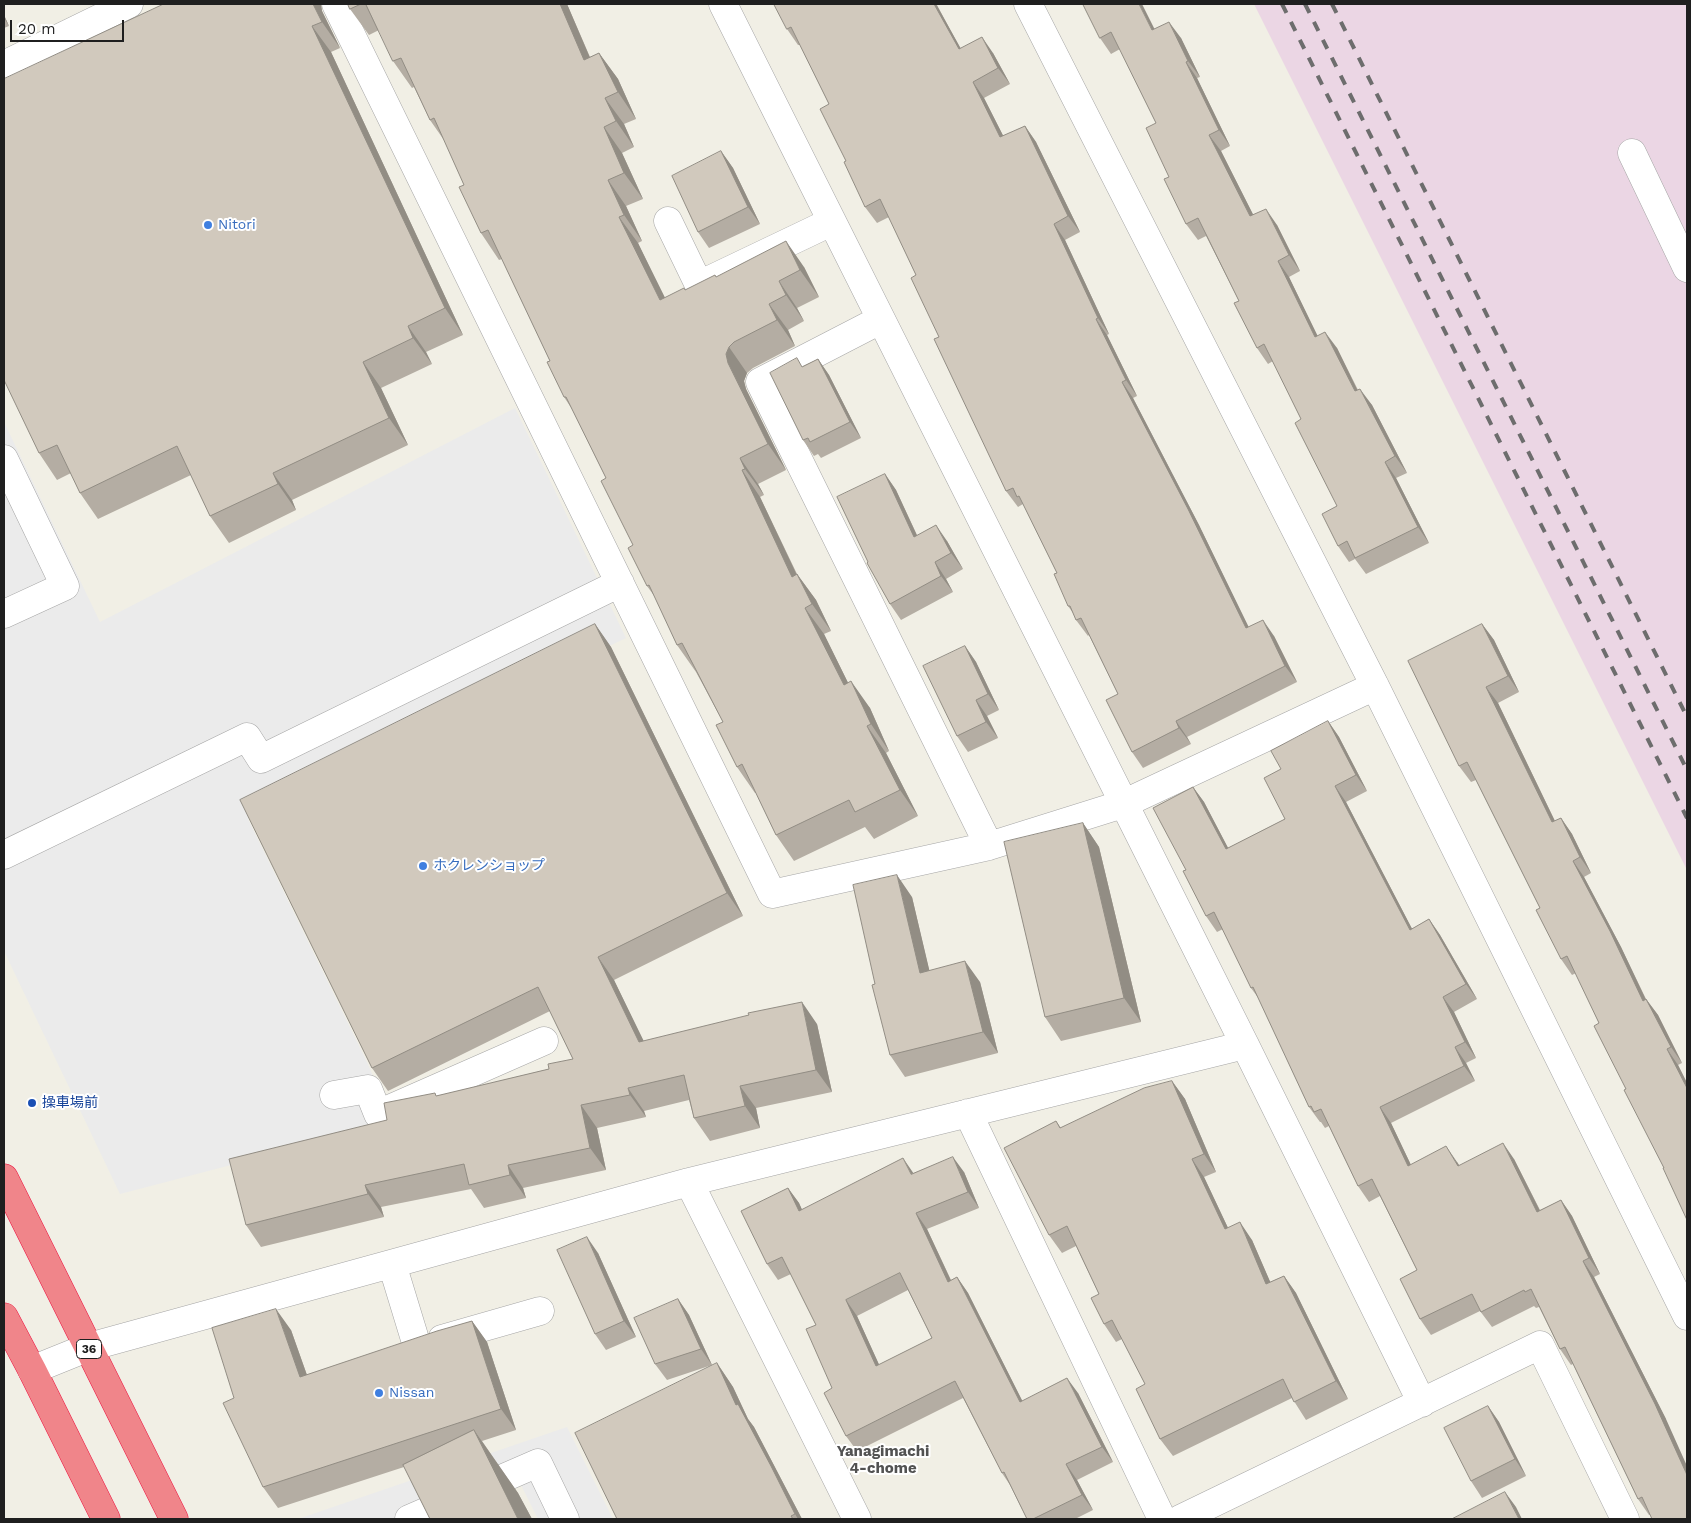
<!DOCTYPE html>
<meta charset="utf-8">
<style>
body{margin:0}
#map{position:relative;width:1691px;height:1523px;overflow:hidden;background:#f1efe5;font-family:"Work Sans",sans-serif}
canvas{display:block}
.frame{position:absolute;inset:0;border:5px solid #1f1f1f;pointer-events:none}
.scale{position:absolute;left:10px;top:20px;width:114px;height:22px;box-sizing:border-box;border:2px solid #1f1f1f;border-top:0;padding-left:6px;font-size:15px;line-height:18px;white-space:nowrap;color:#1f1f1f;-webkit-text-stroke:4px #fff;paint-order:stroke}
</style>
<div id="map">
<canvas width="1691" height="1523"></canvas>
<div class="frame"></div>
<div class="scale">20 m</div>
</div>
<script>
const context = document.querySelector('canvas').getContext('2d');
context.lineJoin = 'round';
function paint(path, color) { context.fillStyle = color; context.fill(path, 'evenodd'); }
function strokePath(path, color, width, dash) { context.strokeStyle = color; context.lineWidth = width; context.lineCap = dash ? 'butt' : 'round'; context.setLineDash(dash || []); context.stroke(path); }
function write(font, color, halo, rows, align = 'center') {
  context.font = font + ' "Work Sans","Noto Sans JP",sans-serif'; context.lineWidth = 4; context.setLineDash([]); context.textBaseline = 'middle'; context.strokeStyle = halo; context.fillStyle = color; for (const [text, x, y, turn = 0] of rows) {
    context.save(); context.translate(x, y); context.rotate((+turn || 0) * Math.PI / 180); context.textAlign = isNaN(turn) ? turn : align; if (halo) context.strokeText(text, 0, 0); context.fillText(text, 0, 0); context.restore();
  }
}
paint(new Path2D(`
 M1254,4H1687V870Z`), '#ebd6e4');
paint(new Path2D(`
 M515,408L626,638L248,819L368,1064L392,1123L120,1194L4,951V422L100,622Z
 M567,1427L613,1519H538L521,1485L451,1519H298Z`), '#ebebeb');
const minor = new Path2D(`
 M336,4L772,894L989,846L1123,804L1375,686
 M723,4L1245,1045L1422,1403
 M1028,4L1375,686L1687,1316
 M4,65L129,4
 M1632,153L1687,268
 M668,221L699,285L831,222
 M880,320L760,382L989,846
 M4,459L65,586L4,614
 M4,855L247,737L261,759L620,583
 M334,1095L368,1089L378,1114L544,1041
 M968,1113L1162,1519
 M689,1182L857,1519
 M392,1264L417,1346
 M442,1339L540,1311
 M32,1370L89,1347L689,1182L1245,1045
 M409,1519L538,1463L565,1519
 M1180,1519L1540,1345L1625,1519`);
const highway = new Path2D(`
 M4,1178L174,1519
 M4,1317L32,1370L106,1519`);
strokePath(minor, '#a6a6a6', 29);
strokePath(highway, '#ec1440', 29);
strokePath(minor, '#fff', 28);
strokePath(highway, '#f0858a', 28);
strokePath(new Path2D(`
 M1282,4L1687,818
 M1305,4L1687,770
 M1332,4L1687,717`), '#6d6d6d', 4, [10, 10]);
paint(new Path2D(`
 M164,4H321L322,11L340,48L331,52L463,335L426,352L432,364L381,388L408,445L292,500L296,510L229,543L210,516L191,475L98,519L80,493L71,473L57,480L39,453Z
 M348,4H567L590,57L599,53L618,79L636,119L624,124L634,147L622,153L643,199L626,206L642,241L638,243L664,298L685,290L716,277L804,267L819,297L797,308L804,321L788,330L795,346L753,368L747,373L744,381L746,389L786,470L758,484L764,495L760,497L797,574L816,600L831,631L824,634L848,683L870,708L889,751L886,753L918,816L874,839L865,827L794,861L776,835L756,793H755L737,767L723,722L696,672L677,645L655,597L647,586L633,545L606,478L572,409L564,397L550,361L502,259L499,260L481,233L464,185L446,143L430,120L414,87L412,88L393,61L379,30L369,35L350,9Z
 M774,4H939L937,5L960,48L993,53L1010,84L984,98L1003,136L1025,126L1036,142L1080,232L1065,240L1109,334L1107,335L1137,396L1133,398L1199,525L1248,627L1274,636L1297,682L1187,737L1191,744L1143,768L1132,752L1118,694L1089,635L1088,636L1076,620L1073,613L1068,606L1057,573L1023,504L1018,507L1006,491L939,337L916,275L889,217L877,223L865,207L846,161L829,104L800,45H798L787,29Z
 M1083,4L1181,38L1200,77L1197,78L1230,146L1221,151L1253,215L1277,225L1300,271L1289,277L1317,336L1337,348L1358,390L1372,405L1407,473L1396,478L1429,543L1366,574L1355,559L1349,562L1338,546L1337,506L1301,419L1273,361L1268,364L1257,348L1239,301L1206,236L1198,240L1186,224L1169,177L1156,123L1120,49L1111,54L1100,38Z
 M4,15L9,26L4,28Z
 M721,151L733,168L760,224L709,248L698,232Z
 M818,359L829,375L861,438L821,458L818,454L814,456L803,440V366Z
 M885,474L896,490L917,535L947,541L963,569L946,579L953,592L901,620L890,604L868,562Z
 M595,624L611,647L743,916L614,980L643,1041L817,1024L832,1092L756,1108L760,1128L710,1141L694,1118L689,1100L644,1111L646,1117L597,1128L606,1170L523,1188L526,1198L484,1208L471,1189L381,1207L384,1217L261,1247L246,1225L387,1120L437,1096L549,1069L573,1059L550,1011L388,1091L372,1068Z
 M1482,624L1494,640L1519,692L1498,703L1555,821L1561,818L1572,834L1591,873L1584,877L1621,947L1646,999L1658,1015L1682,1063L1678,1065L1687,1083V1220L1664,1168L1626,1089L1599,1023L1576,973L1572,975L1561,959L1540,908L1476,780L1471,782L1459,766Z
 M965,646L976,662L999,710L987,716L998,738L968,752L957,736Z
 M1328,721L1339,737L1367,791L1346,802L1412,929L1429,919L1440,935L1477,999L1454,1012L1476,1058L1466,1063L1475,1081L1391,1123L1411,1165L1457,1162L1460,1166L1514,1159L1540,1210L1561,1200L1572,1216L1600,1274L1594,1277L1666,1419L1650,1515H1649L1638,1499L1573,1364L1571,1365L1560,1349L1539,1307L1536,1308L1534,1306L1492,1327L1480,1311L1431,1335L1420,1319L1417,1270L1380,1196L1369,1202L1358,1186L1329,1126L1325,1128L1321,1122H1320L1309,1107L1259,999L1251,988L1223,929L1217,932L1206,916L1186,870L1193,787L1204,802L1228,848L1285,819L1281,769Z
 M1083,823L1099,847L1141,1022L1061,1041L1045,1017Z
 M912,897L929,970L980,982L998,1053L905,1077L890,1055L875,984Z
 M1172,1081L1185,1099L1216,1172L1204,1177L1228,1228L1252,1240L1270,1282L1284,1276L1296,1293L1348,1399L1306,1420L1292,1398L1173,1456L1160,1439L1145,1384L1122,1339L1116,1342L1104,1324L1099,1294L1076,1246L1062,1253L1049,1235L1056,1121L1061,1128Z
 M964,1172L979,1208L927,1229L951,1280L957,1277L968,1293L1022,1401L1078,1393L1113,1462L1077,1480L1093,1510L1075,1519H1027L1010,1485L1002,1473L963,1398L857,1451L846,1436L832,1388L816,1325L791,1274L778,1280L767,1264L788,1188L799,1203L802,1210L914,1173ZM908,1290L932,1338L879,1365L857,1316Z
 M598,1253L636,1337L606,1350L595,1334Z
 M678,1299L689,1315L712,1365L667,1380L655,1364Z
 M472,1321L487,1342L516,1430L482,1441L518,1493L532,1519H430L404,1467L278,1508L263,1487L234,1398L291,1330L307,1375Z
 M717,1363L733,1387L748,1419L754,1427L802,1519H617Z
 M1488,1406L1499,1422L1526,1476L1482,1498L1471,1481Z`), '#b4ada3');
paint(new Path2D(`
 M313,4H321L322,11L340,48L322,22Z
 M560,4H567L602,86L584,60Z
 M934,4H936L970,65L959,49Z
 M1139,4H1142L1163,46L1152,30Z
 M4,15L9,26L4,18Z
 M1169,22L1181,38L1200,77L1188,61Z
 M312,26L331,52L463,335L445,308Z
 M982,37L993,53L1010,84L998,68Z
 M599,53L618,79L636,119L618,92Z
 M1186,62L1197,78L1230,146L1219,130Z
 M973,82L984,98L1012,153L1000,137Z
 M605,98L624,124L634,147L616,121Z
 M1025,126L1036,142L1080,232L1068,216Z
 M604,127L622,153L643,199L624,173Z
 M1209,135L1221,151L1262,232L1250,216Z
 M721,151L733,168L760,224L748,207Z
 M608,180L626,206L642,241L624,215Z
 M1266,209L1277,225L1300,271L1289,255Z
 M619,217L638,243L679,326L660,300Z
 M1054,224L1065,240L1109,334L1098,318Z
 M786,241L804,267L819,297L800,270Z
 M1278,261L1289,277L1326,353L1315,337Z
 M779,281L797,308L804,321L786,295Z
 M769,304L788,330L795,346L777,320Z
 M1096,319L1107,335L1137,396L1126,380Z
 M408,326L426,352L432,364L413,338Z
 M1325,332L1337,348L1366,408L1355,391Z
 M729,347L747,373L744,381L746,389L786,470L768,444L728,363L726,354Z
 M818,359L829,375L861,438L850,422Z
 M363,362L381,388L408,445L389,418Z
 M1122,382L1133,398L1199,525L1257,644L1246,628Z
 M1360,389L1372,405L1407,473L1395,456Z
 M740,458L758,484L764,495L745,469Z
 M1385,462L1396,478L1429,543L1418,527Z
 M742,470L760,497L810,603L792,577Z
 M273,473L292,500L296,510L278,484Z
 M885,474L896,490L925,553L914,537Z
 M936,525L947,541L963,569L951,553Z
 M935,562L946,579L953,592L941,576Z
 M797,574L816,600L831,631L812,604Z
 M805,608L824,634L862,711L844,685Z
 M1263,620L1274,636L1297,682L1285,666Z
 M595,624L611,647L743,916L727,893Z
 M1482,624L1494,640L1519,692L1508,676Z
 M965,646L976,662L999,710L988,694Z
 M851,681L870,708L889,751L871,724Z
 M1486,687L1498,703L1563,838L1552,822Z
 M976,700L987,716L998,738L986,722Z
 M1176,721L1187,737L1191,744L1179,728Z
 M1328,721L1339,737L1367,791L1356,775Z
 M867,726L886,753L918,816L900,790Z
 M1335,786L1346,802L1421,946L1410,930Z
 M1193,787L1204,802L1237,865L1226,849Z
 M1561,818L1572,834L1591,873L1580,857Z
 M1083,823L1099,847L1141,1022L1124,998Z
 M1573,861L1584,877L1621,947L1654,1017L1643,1001Z
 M897,875L912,897L935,994L920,973Z
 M1429,919L1440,935L1477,999L1466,984Z
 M598,957L614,980L655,1064L639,1042Z
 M965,961L980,982L998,1053L983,1032Z
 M1443,997L1454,1012L1476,1058L1465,1042Z
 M1646,999L1658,1015L1682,1063L1671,1047Z
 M802,1002L817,1024L832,1092L816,1070Z
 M1455,1047L1466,1063L1475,1081L1464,1066Z
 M1667,1049L1678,1065L1687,1083V1088Z
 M1172,1081L1185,1099L1216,1172L1204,1154Z
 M740,1086L756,1108L760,1128L745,1106Z
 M628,1088L644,1111L646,1117L630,1095Z
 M581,1105L597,1128L606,1170L590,1148Z
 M1380,1107L1391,1123L1419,1182L1408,1166Z
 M1503,1143L1514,1159L1548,1227L1537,1212Z
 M1446,1146L1457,1162L1469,1182L1458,1166Z
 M953,1157L964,1172L979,1208L968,1192Z
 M903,1158L914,1174H911Z
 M1192,1159L1204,1177L1237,1247L1225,1229Z
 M508,1165L523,1188L526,1198L510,1175Z
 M365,1185L381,1207L384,1217L368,1194Z
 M788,1188L799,1203L810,1227L799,1211Z
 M1561,1200L1572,1216L1600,1274L1589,1258Z
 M916,1213L927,1229L959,1298L948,1282Z
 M1240,1222L1252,1240L1279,1302L1266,1284Z
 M587,1237L598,1253L636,1337L624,1321Z
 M1583,1261L1594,1277L1666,1419L1687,1466V1475Z
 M1284,1276L1296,1293L1348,1399L1336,1381Z
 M957,1277L968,1293L1031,1418L1020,1402Z
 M678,1299L689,1315L712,1365L701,1349Z
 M846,1300L857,1316L887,1382L876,1366Z
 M276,1309L291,1330L315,1398L300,1377Z
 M472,1321L487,1342L516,1430L501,1409Z
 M717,1363L733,1387L748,1419L754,1427L802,1519H798L795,1514L736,1405Z
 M1067,1378L1078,1393L1113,1462L1102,1447Z
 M1488,1406L1499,1422L1526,1476L1515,1459Z
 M474,1430L518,1493L532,1519H518Z
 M1066,1464L1077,1480L1093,1510L1082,1495Z
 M1505,1492L1516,1507L1522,1519H1519Z`), '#928d84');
const building = new Path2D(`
 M164,4H313L322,22L312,26L445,308L408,326L413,338L363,362L389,418L273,473L278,484L210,516L177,446L80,493L57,445L39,453L4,380V79Z
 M348,4H361L350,9Z
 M366,4H560L584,60L599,53L618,92L605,98L616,121L604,127L624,173L608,180L624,215L619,217L660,300L684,288L685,290L715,275L716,277L786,241L800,270L779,281L786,295L769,304L777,320L734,342L729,347L726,354L728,363L768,444L740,458L745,469L742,470L792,577L797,574L812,604L805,608L844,685L851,681L871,724L867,726L900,790L855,812L849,800L776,835L742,764L737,767L716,725L723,722L682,643L677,645L649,585L647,586L628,548L633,545L601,481L606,478L566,397H564L547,362L550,361L488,230L481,233L459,187L464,185L434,118L430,120L401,58L393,61Z
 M774,4H934L959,49L982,37L998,68L973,82L1000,137L1025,126L1068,216L1054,224L1098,318L1096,319L1126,380L1122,382L1188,509L1246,628L1263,620L1285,666L1176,721L1179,728L1132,752L1106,700L1118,694L1081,618L1076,620L1070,606H1068L1054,574L1057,573L1019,496L1017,497L1013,488L1006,491L934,339L939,337L911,278L916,275L880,199L865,207L844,162L846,161L820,109L829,104L791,27L787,29Z
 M1083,4H1139L1152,30L1169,22L1188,61L1186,62L1219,130L1209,135L1250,216L1266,209L1289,255L1278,261L1315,337L1325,332L1355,391L1360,389L1395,456L1385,462L1418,527L1355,558L1347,541L1338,546L1322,514L1337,506L1295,423L1301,419L1264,344L1257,348L1234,303L1239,301L1198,218L1186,224L1164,179L1169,177L1146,128L1156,123L1111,32L1100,38Z
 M721,151L748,207L698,232L672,176Z
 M797,358L802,367L818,359L850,422L810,442L808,438L803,440L770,373Z
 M885,474L914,537L936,525L951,553L935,562L941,576L890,604L867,563L868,562L837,497Z
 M595,624L727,893L598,957L639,1042L749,1015L748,1013L802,1002L816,1070L740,1086L745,1106L694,1118L684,1075L628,1088L630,1095L581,1105L590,1148L508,1165L510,1175L469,1185L464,1164L365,1185L368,1194L246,1225L229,1159L387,1120L384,1103L435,1093L436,1096L549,1069L548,1064L573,1059L538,987L372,1068L240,800Z
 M1482,624L1508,676L1486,687L1552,822L1561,818L1580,857L1573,861L1610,931L1643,1001L1646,999L1671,1047L1667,1049L1687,1088V1220L1663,1168H1664L1624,1090L1626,1089L1594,1026L1599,1023L1567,956L1561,959L1536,910L1540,908L1467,762L1459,766L1408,661Z
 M965,646L988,694L976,700L986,722L957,736L923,666Z
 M1328,721L1356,775L1335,786L1410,930L1429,919L1466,984L1443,997L1465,1042L1455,1047L1464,1066L1380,1107L1408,1166L1446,1146L1458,1166L1503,1143L1537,1212L1561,1200L1589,1258L1583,1261L1655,1404L1687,1475V1519H1652L1642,1497L1638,1499L1565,1347L1560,1349L1531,1289L1525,1292L1524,1290L1481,1312L1472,1294L1420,1319L1400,1279L1417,1270L1372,1179L1358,1186L1321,1109L1314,1112L1311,1106L1309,1107L1253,987L1251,988L1214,912L1206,916L1183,871L1186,870L1153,808L1193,787L1226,849L1285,819L1264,778L1281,769L1271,751Z
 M1083,823L1124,998L1045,1017L1004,842Z
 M897,875L920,973L965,961L983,1032L890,1055L872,985L875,984L853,885Z
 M1172,1081L1204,1154L1192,1159L1225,1229L1240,1222L1266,1284L1284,1276L1336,1381L1294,1402L1283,1379L1160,1439L1136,1389L1145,1384L1112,1320L1104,1324L1091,1298L1099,1294L1067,1226L1049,1235L1004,1148L1056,1121L1060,1128L1144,1088Z
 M953,1157L968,1192L916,1213L948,1282L957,1277L1020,1402L1067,1378L1102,1447L1066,1464L1082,1495L1033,1519H1027L1004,1472L1002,1473L955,1381L846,1436L824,1393L832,1388L806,1329L816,1325L782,1257L767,1264L741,1211L788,1188L799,1211L903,1158L911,1174ZM900,1273L932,1338L876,1366L846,1300Z
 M587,1237L624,1321L595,1334L557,1250Z
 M678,1299L701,1349L655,1364L634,1318Z
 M276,1309L300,1377L437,1331L472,1321L501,1409L263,1487L223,1403L234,1398L212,1328Z
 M717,1363L736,1405L738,1404L771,1466L795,1514L791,1516L793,1519H617L575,1433Z
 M1488,1406L1515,1459L1471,1481L1444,1428Z
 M474,1430L518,1519H430L403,1465Z
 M1505,1492L1519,1519H1452Z`);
paint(building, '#d1c9bd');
strokePath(building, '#928d84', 1);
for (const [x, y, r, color] of [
 [208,225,5,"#3f7fe0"],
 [423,866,5,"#3f7fe0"],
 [32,1103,5,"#1a4fb4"],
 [379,1393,5,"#3f7fe0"]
]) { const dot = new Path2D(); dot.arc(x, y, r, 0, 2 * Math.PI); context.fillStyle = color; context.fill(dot); strokePath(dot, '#fff', 2); }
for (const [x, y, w] of [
 [89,1349,25]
]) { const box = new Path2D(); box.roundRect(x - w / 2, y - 9.5, w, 19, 4); context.fillStyle = '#fff'; context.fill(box); strokePath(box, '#1f1f1f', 1); }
write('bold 12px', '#1f1f1f', null, [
 ["36",89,1349]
]);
write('14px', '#366cbe', '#fff', [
 ["Nitori",218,225],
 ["ホクレンショップ",433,866],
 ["Nissan",389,1393]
], 'left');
write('14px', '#164399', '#fff', [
 ["操車場前",42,1103]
], 'left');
write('bold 15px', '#525252', '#fff', [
 ["Yanagimachi",883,1452],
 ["4-chome",883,1469]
]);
</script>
